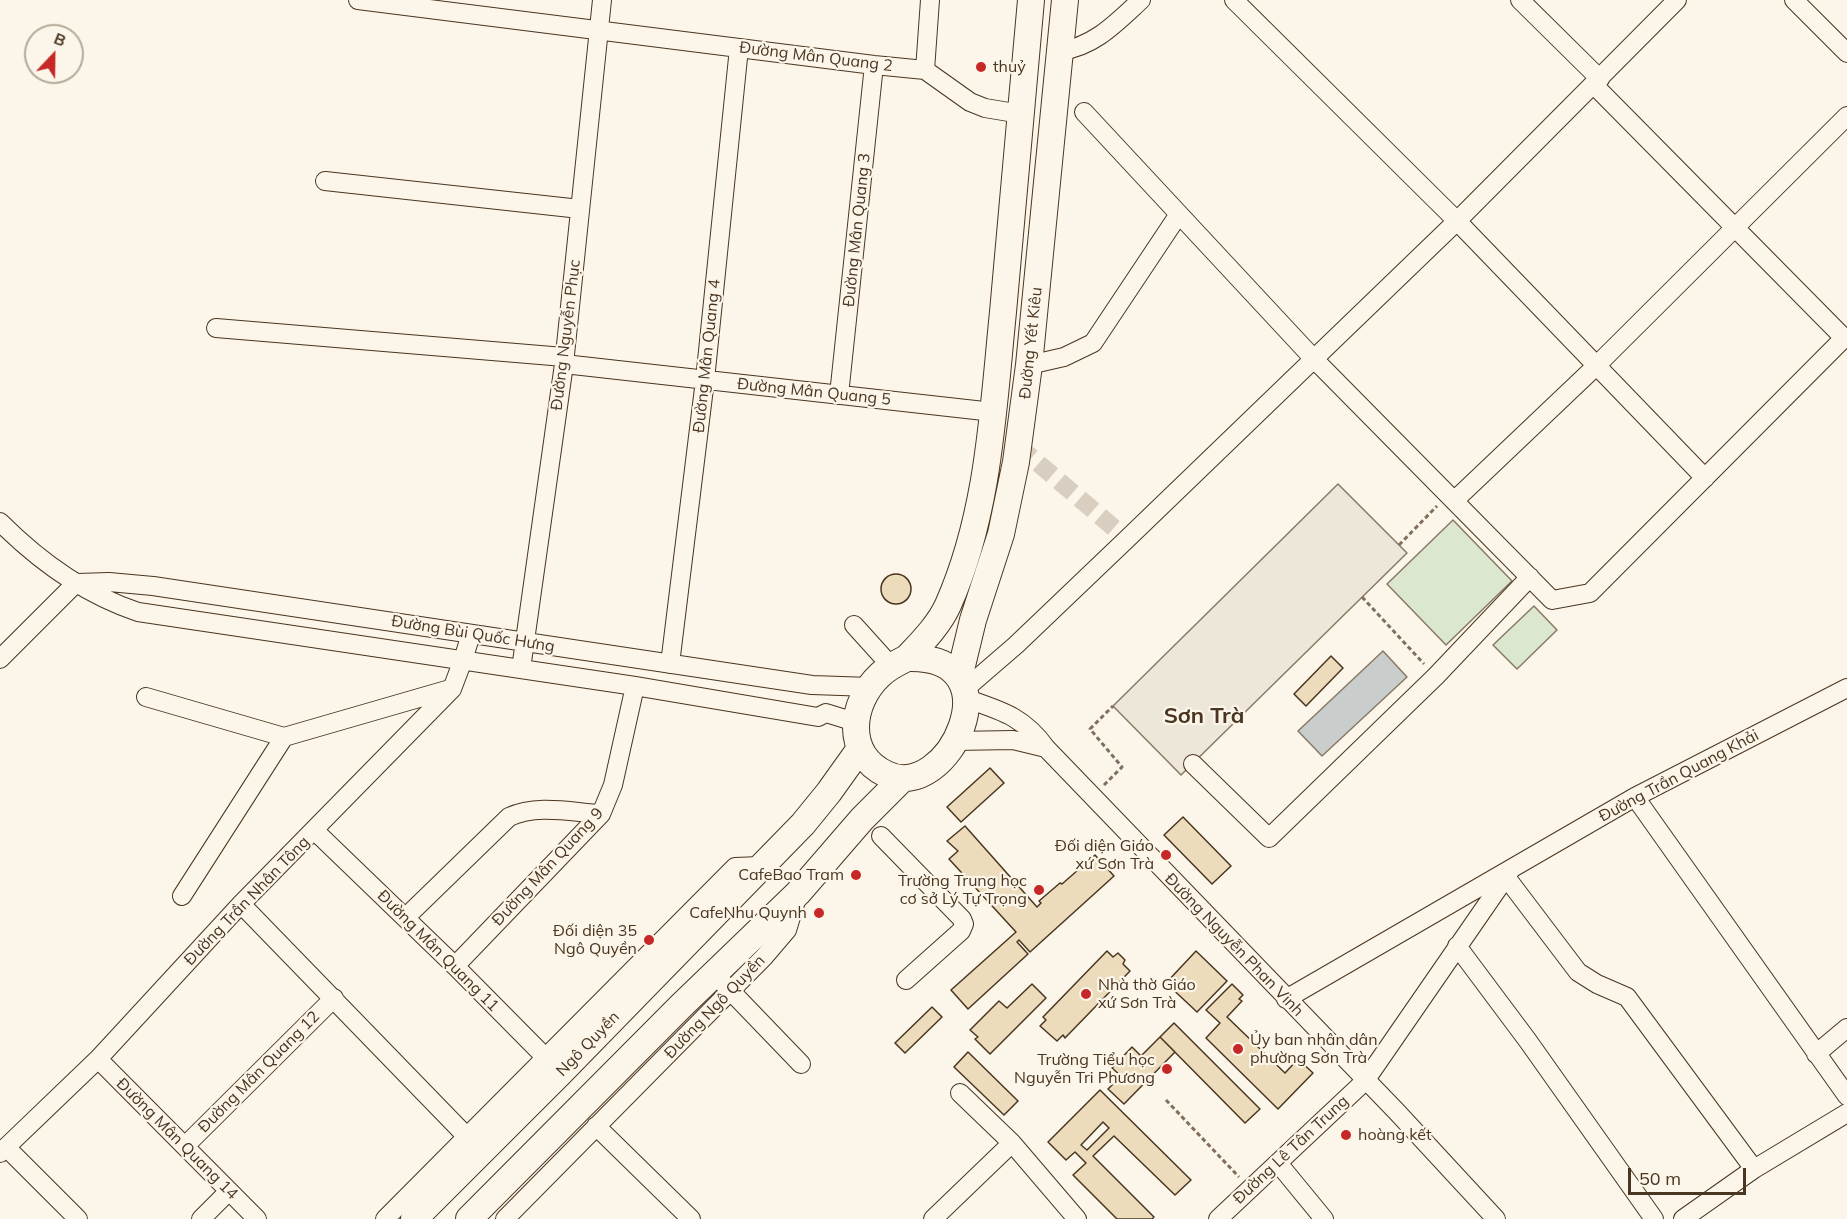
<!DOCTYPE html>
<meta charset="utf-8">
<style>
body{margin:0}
#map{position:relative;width:1847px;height:1219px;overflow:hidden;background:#fbf6e9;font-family:Mulish,sans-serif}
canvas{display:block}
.north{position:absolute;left:24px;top:24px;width:60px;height:60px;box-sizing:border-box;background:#fbf6e9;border:2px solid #b4a999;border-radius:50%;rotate:22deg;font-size:16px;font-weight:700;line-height:24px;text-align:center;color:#4a3520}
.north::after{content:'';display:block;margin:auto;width:21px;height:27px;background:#c62828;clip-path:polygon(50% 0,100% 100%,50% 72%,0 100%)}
.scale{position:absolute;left:1628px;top:1168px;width:118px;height:27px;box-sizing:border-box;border:3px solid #4a3520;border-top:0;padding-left:8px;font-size:18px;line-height:21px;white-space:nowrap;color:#4a3520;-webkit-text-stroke:4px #fbf6e9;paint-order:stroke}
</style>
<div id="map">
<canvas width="1847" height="1219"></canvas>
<div class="north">B</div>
<div class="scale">50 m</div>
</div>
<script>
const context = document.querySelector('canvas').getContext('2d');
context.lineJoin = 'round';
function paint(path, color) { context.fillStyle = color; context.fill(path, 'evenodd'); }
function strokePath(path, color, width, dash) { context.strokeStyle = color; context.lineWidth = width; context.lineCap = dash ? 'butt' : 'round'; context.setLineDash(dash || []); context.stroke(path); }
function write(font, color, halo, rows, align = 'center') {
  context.font = font + ' Mulish,sans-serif'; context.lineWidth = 4.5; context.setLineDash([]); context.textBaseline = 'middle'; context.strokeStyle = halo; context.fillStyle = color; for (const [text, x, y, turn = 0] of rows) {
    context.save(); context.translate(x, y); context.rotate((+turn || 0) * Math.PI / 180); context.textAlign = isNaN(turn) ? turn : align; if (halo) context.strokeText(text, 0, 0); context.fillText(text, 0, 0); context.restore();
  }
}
const green = new Path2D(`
 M1453,520L1512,581L1446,645L1387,584Z
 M1534,606L1557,630L1517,669L1493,645Z`);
paint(green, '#dce7d0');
strokePath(green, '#887966', 1.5);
const parking = new Path2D(`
 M1338,484L1407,553L1181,775L1113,706Z`);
paint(parking, '#ede7d9');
strokePath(parking, '#887966', 1.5);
const water = new Path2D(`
 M1383,651L1407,677L1322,756L1298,731Z`);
paint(water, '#c9cecd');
strokePath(water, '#887966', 1.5);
const building = new Path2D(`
 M881 589a15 15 0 1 1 30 0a15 15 0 1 1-30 0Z
 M1331,656L1343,668L1306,706L1294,694Z
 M990,768L1004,783L961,822L947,807Z
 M1183,817L1231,866L1212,884L1164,835Z
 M965,826L1037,907L1041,903L1039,901L1060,883L1062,884L1095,855L1114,876L1030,952L1019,940L1017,942L1028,954L968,1009L951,990L1016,932L949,859L958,851L947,841Z
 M1107,951L1113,957L1118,953L1125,960L1123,964L1130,971L1065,1038L1063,1035L1057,1041L1040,1026L1046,1020L1043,1017Z
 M1196,951L1227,981L1197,1012L1166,983Z
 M1032,984L1046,998L990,1054L975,1039L978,1037L970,1030L999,1001L1007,1008Z
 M1232,984L1243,995L1239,999L1242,1001L1227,1017L1285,1073L1298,1059L1313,1073L1278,1109L1206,1038L1220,1023L1206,1010Z
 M932,1007L942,1017L905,1053L895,1043Z
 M1174,1023L1260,1109L1245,1123L1160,1037Z
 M1160,1037L1175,1052L1124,1104L1108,1089L1121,1076L1112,1068L1132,1047L1141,1056Z
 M968,1052L1018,1101L1004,1115L954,1067Z
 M1100,1090L1191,1180L1175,1195L1114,1136L1093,1156L1154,1217L1152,1219H1117L1073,1175L1086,1163L1075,1152L1066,1160L1048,1142ZM1103,1122L1109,1128L1087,1150L1081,1145Z`);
paint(building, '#ecdcbc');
strokePath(building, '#4a3520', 1.5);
strokePath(new Path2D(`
 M1018,446L1127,539`), '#d8cfc1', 18, [18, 9]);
const minor = new Path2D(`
 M358,0L874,65L925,70L970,102L985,108L1021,114
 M1234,0L1457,221L1705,478
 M1520,0L1600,79
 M1794,0L1847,53
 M1060,51C1094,47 1117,22 1141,0
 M925,70L930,0
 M1084,112L1313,358L1552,600L1590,593L1844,338L1594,85
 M325,181L580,209
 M216,328L564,357
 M564,364L993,412
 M1029,365L1064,357L1093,343L1179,214
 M839,395L874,65
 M1455,500L1595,367L1847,116
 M0,522C40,562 84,594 138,612L635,686L818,717L826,713L855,722
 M77,583L109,582L153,586L812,685L870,687
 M854,625L891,666
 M0,659L76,583
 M670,664L705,380L739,48
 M521,669L564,364L602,0
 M965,689L1016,645L1127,539L1457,221L1677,0
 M146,697L284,737
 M967,699C1002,711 1024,717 1046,748L1397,1112L1496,1219
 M954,741L1013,740L1046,748
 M1193,764L1269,838L1436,676L1530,577
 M1635,797L1847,1096
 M314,830L455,966L552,1064
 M881,836L962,919L964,924L961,931L906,980
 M1506,877L1578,972L1597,984L1627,997L1754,1169
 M182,896L284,737L450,689
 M241,904L474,1144
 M405,918L509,817C537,804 570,812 601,814
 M1457,946L1528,1041L1654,1219
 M455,966L601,814L613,785L635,686
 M723,983L801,1064
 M1286,999L1635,797L1847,688
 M1816,1054L1847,1028
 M98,1059L257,1219
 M960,1093L1012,1143L1077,1219
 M596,1126L691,1219
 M185,1146L334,998
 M6,1147L78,1219
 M0,1153L98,1059L241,904L452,689L463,660L471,634
 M1278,1163L1324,1219
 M201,1219L229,1191
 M385,1219L735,867L761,866
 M505,1219L764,957L787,930L798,894
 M933,1219L1012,1143
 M1218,1219L1365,1081L1510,871
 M1683,1219L1754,1169L1847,1113`);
const highway = new Path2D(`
 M907,658C922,642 939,625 948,605C989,513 993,410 1003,312C1012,208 1022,104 1031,0
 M907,658C1019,654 948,805 886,774C844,754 850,703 880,675C888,667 897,663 907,658Z
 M959,678L973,620L1001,534L1016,462L1029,365L1065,0
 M414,1219L560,1073L803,824L829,792L859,750
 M469,1219L681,1006L798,893L862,819L902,779`);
strokePath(minor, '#4a3520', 20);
strokePath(highway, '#4a3520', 28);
strokePath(new Path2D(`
 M1399,545L1437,506
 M1362,597L1424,664
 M1104,785L1122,767L1090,729L1113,706
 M1166,1100L1239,1177`), '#7f6f5c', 3, [4.5, 3]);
strokePath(minor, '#fbf6e9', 18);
strokePath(highway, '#fbf6e9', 26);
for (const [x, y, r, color] of [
 [981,67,6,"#c62828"],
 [1166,855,6,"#c62828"],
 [856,875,6,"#c62828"],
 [1039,890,6,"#c62828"],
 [819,913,6,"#c62828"],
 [649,940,6,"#c62828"],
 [1086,994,6,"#c62828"],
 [1238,1049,6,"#c62828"],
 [1167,1069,6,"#c62828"],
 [1346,1135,6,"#c62828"]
]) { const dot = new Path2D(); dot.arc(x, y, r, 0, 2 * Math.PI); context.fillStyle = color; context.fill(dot); strokePath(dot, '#fbf6e9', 2); }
write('16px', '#4a3520', '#fbf6e9', [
 ["Đường Mân Quang 2",816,57,7],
 ["Đường Mân Quang 3",857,230,-84],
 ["Đường Nguyễn Phục",566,335,-83],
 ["Đường Yết Kiêu",1031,343,-84],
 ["Đường Mân Quang 4",707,356,-84],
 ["Đường Mân Quang 5",814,392,6],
 ["Đường Bùi Quốc Hưng",473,634,9],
 ["Đường Trần Quang Khải",1679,776,-28],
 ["Đường Mân Quang 9",548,867,-47],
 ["Đường Trần Nhân Tông",247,901,-46],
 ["Đường Nguyễn Phan Vinh",1234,945,46],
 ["Đường Mân Quang 11",438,951,45],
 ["Đường Ngô Quyền",715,1007,-46],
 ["Ngô Quyền",588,1044,-46],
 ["Đường Mân Quang 12",259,1072,-45],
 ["Đường Mân Quang 14",177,1139,45],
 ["Đường Lê Tân Trung",1291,1150,-43]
]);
write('16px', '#4a3520', '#fbf6e9', [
 ["thuỷ",993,67,"left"],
 ["Đối diện Giáo",1154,846],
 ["xứ Sơn Trà",1154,864],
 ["CafeBao Tram",844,875],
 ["Trường Trung học",1027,881],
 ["cơ sở Lý Tự Trọng",1027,899],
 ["CafeNhu Quynh",807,913],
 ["Đối diện 35",637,931],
 ["Ngô Quyền",637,949],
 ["Nhà thờ Giáo",1098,985,"left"],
 ["xứ Sơn Trà",1098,1003,"left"],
 ["Ủy ban nhân dân",1250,1040,"left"],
 ["phường Sơn Trà",1250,1058,"left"],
 ["Trường Tiểu học",1155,1060],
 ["Nguyễn Tri Phương",1155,1078],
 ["hoàng kết",1358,1135,"left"]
], 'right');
write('bold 22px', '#4a3520', '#fbf6e9', [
 ["Sơn Trà",1204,716]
]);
</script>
